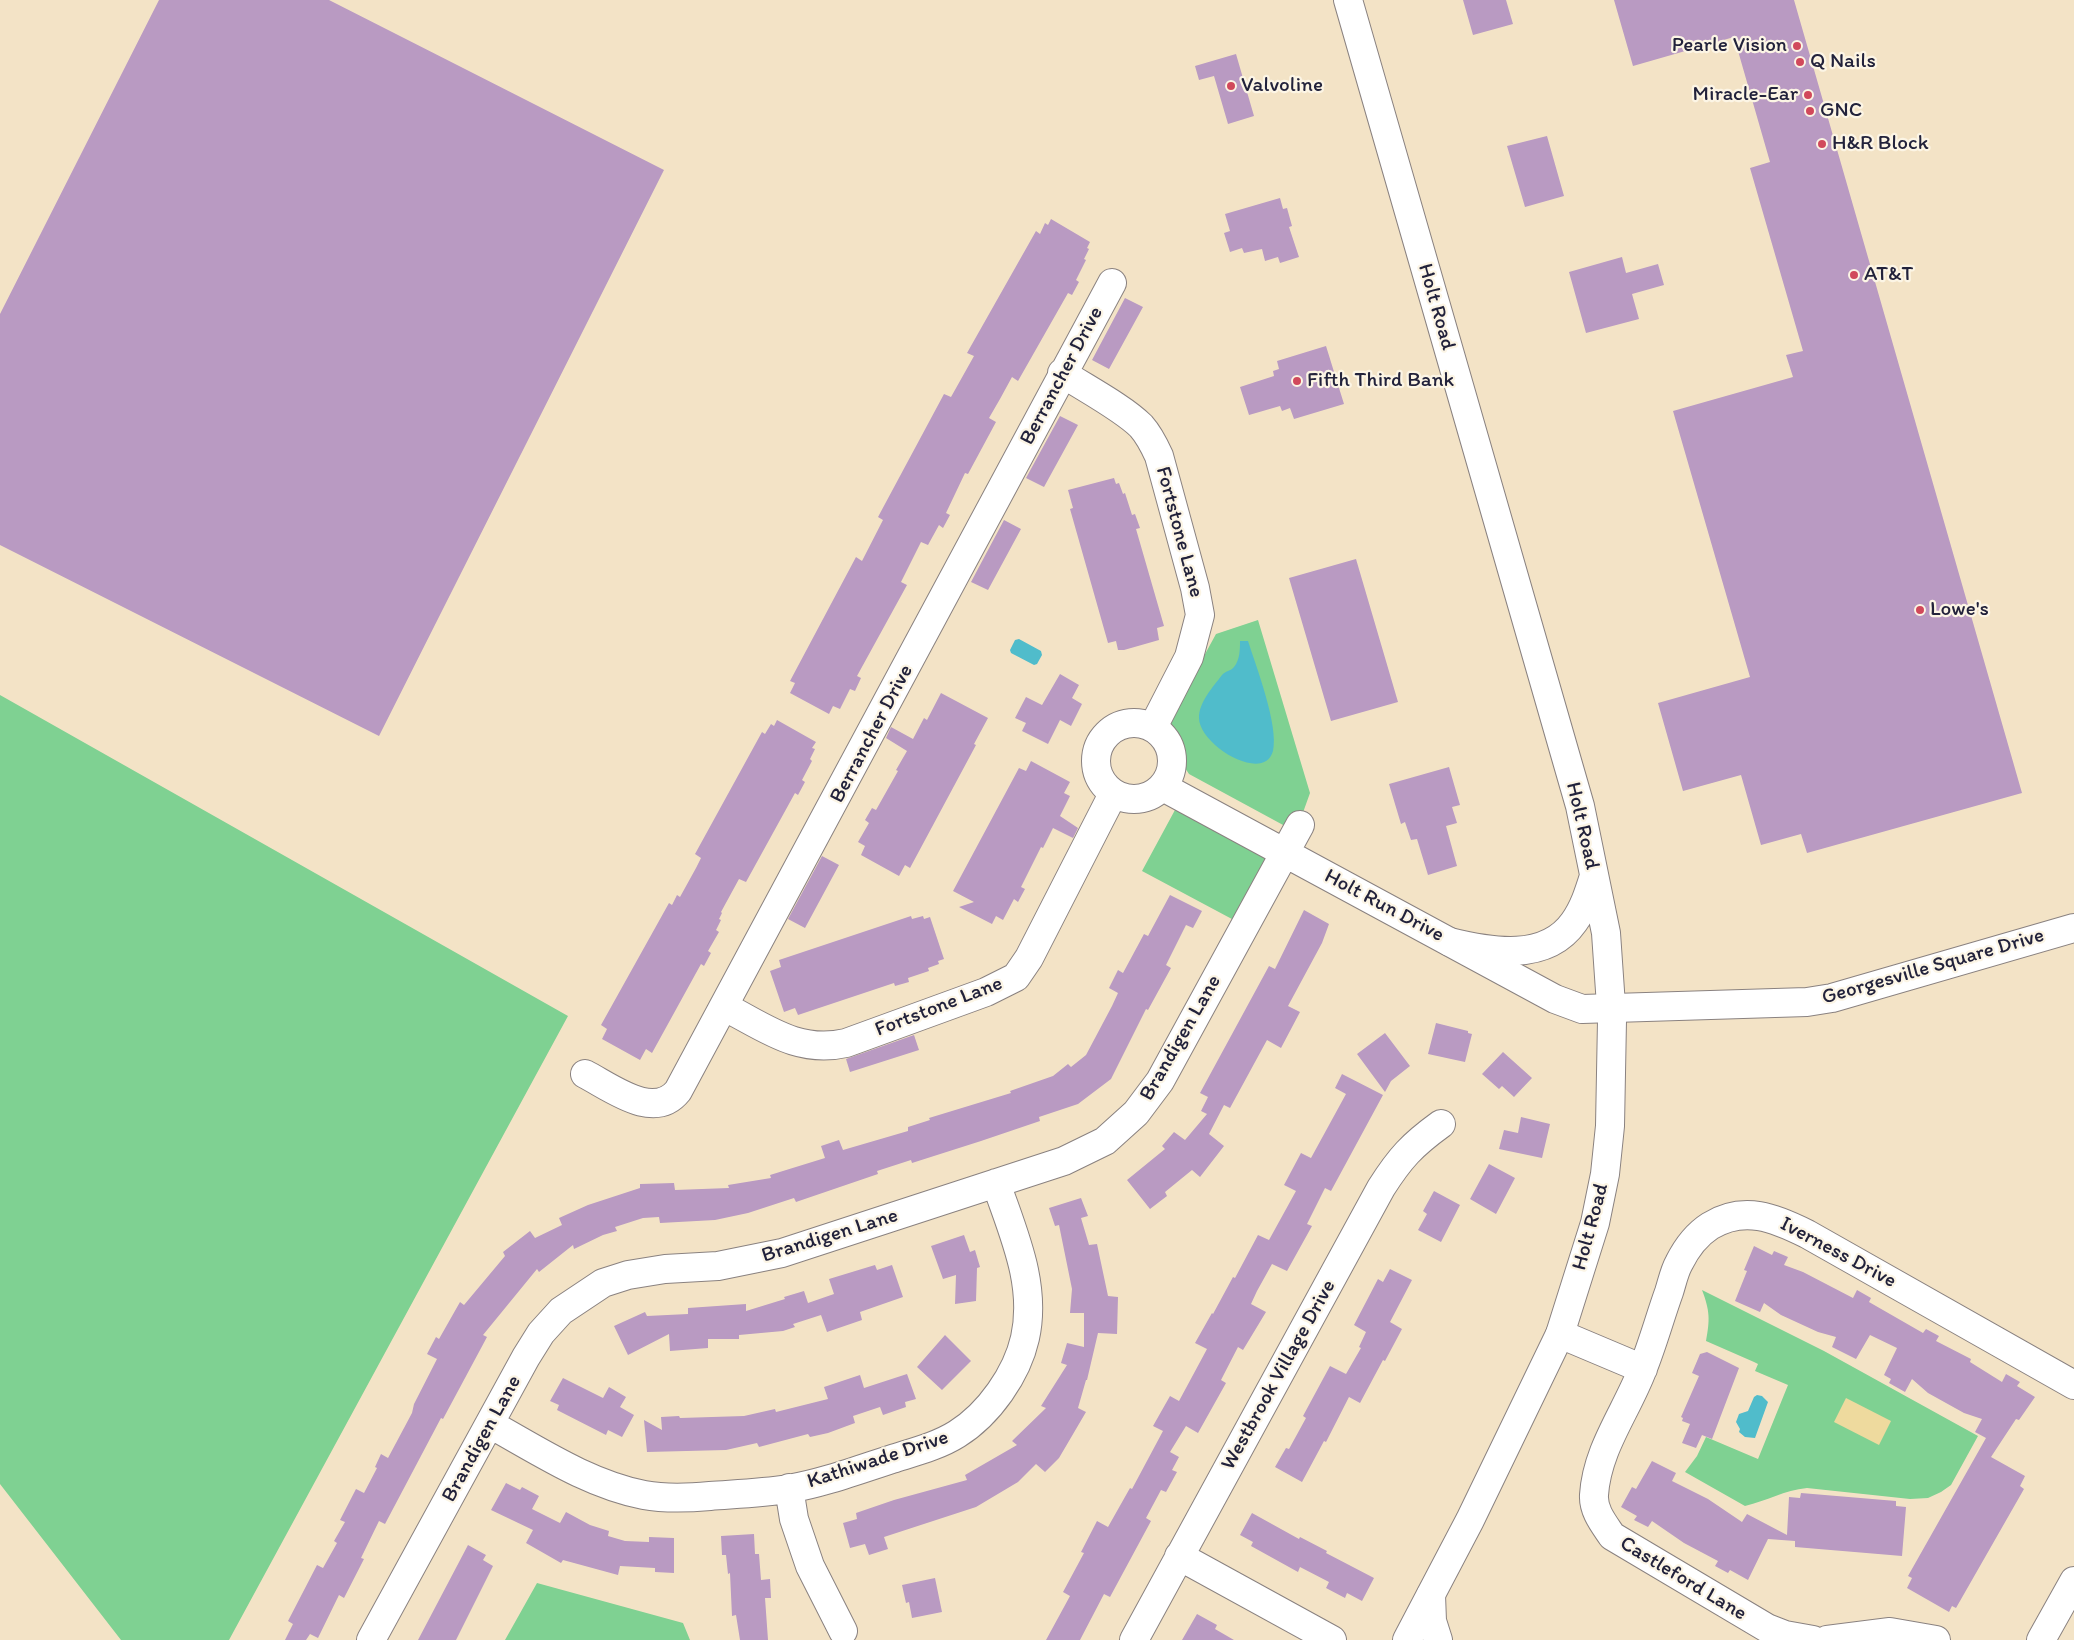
<!DOCTYPE html>
<style>
body{margin:0}
canvas{display:block;background:#f3e3c6}
</style>
<canvas width="2074" height="1640"></canvas>
<script>
const context = document.querySelector('canvas').getContext('2d');
context.lineJoin = 'round';
function paint(path, color) { context.fillStyle = color; context.fill(path, 'evenodd'); }
function strokePath(path, color, width, dash) { context.strokeStyle = color; context.lineWidth = width; context.lineCap = dash ? 'butt' : 'round'; context.setLineDash(dash || []); context.stroke(path); }
function write(font, color, halo, rows, align = 'center') {
  context.font = font + ' Itim,sans-serif'; context.lineWidth = 4.5; context.setLineDash([]); context.textBaseline = 'middle'; context.strokeStyle = halo; context.fillStyle = color; for (const [text, x, y, turn = 0] of rows) {
    context.save(); context.translate(x, y); context.rotate((+turn || 0) * Math.PI / 180); context.textAlign = isNaN(turn) ? turn : align; if (halo) context.strokeText(text, 0, 0); context.fillText(text, 0, 0); context.restore();
  }
}
paint(new Path2D(`
 M1258,620L1310,793L1296,832L1189,774L1185,768L1171,725L1170,718L1216,634Z
 M0,695L568,1016L229,1640H121L0,1484Z
 M1182,797L1285,853L1245,926L1142,871Z
 M1702,1290L1824,1351L1978,1436L1951,1485L1941,1492L1928,1498L1910,1499L1807,1488C1784,1490 1767,1501 1745,1506L1685,1472L1697,1456L1706,1437L1758,1459L1788,1385L1755,1371L1758,1364L1754,1362L1706,1341C1710,1320 1710,1311 1702,1290Z
 M537,1583L683,1623L690,1640H505Z`), '#7fd192');
paint(new Path2D(`
 M1846,1398L1891,1421L1879,1445L1834,1422Z`), '#eeda9e');
paint(new Path2D(`
 M1019,639L1041,651L1042,655L1037,664L1034,665L1011,653L1010,650L1015,640Z
 M1240,641H1248C1256,666 1279,726 1273,751C1264,784 1199,745 1199,718C1199,702 1213,687 1222,675C1225,671 1231,671 1234,667C1240,660 1240,649 1240,641Z
 M1757,1395L1762,1396L1768,1402L1755,1438L1745,1437L1739,1432L1740,1429L1736,1422L1739,1414L1748,1411L1754,1397Z`), '#50bccb');
paint(new Path2D(`
 M159,0H329L664,170L379,736L0,545V314Z
 M1463,0H1506L1513,24L1473,35Z
 M1614,0H1794L2022,793L1807,853L1801,834L1761,845L1741,775L1683,791L1658,703L1750,677L1673,411L1793,377L1786,355L1803,351L1750,168L1770,162L1734,37L1633,66Z
 M1236,54L1254,116L1228,124L1214,76L1199,80L1195,66Z
 M1547,136L1564,196L1525,207L1507,146Z
 M1280,198L1283,209L1287,208L1292,226L1289,227L1299,257L1280,263L1278,257L1265,261L1262,249L1244,253L1242,248L1230,252L1224,233L1230,231L1225,214Z
 M1051,219L1090,242L1087,248L1089,249L1084,259L1086,260L1076,280L1079,282L1072,295L1068,293L1018,381L1012,377L1000,399L989,418L996,422L968,474L965,473L946,513L950,515L943,528L939,525L928,545L921,542L901,582L907,585L857,676L861,678L855,691L850,689L840,709L833,706L829,714L790,693L795,683L790,681L856,557L862,561L883,520L878,517L944,394L951,397L974,356L967,353L1036,231L1040,234L1045,223L1048,225Z
 M1622,257L1626,273L1658,264L1664,285L1632,294L1639,319L1586,333L1569,272Z
 M1125,298L1143,307L1109,369L1092,360Z
 M1326,346L1344,404L1294,419L1290,408L1282,411L1280,406L1249,415L1240,387L1274,376L1273,371L1279,369L1277,361Z
 M1060,416L1078,425L1044,487L1026,478Z
 M1114,478L1116,484L1119,483L1123,494L1125,493L1132,515L1135,514L1140,528L1136,529L1164,626L1157,628L1159,640L1124,650H1118L1116,641L1108,643L1070,509L1073,508L1068,490Z
 M1004,520L1021,529L988,590L971,582Z
 M1356,559L1398,702L1331,721L1289,578Z
 M1060,674L1079,685L1072,698L1082,704L1071,726L1060,720L1048,744L1022,731L1026,723L1015,718L1026,697L1042,705Z
 M941,693L988,718L974,744L976,745L910,868L905,865L899,876L861,855L865,846L858,842L869,823L865,820L872,808L876,810L898,771L896,770L907,751L886,738L891,727L913,739L924,718L927,720Z
 M777,720L816,742L812,748L815,749L810,759L812,761L802,780L805,782L798,795L795,793L746,882L739,879L721,912L722,913L719,919L721,920L716,930L719,932L708,951L711,953L704,966L701,964L652,1053L646,1049L640,1060L602,1039L607,1029L601,1025L669,903L672,905L677,895L680,897L696,868L701,858L695,854L762,732L765,734L771,724L774,726Z
 M1031,761L1070,782L1064,793L1070,796L1060,816L1078,828L1073,838L1053,828L1043,848L1041,847L1021,887L1025,889L1018,902L1014,899L1003,920L996,916L992,924L959,907L974,902L953,891L1019,768L1026,771Z
 M1449,767L1460,805L1452,807L1457,823L1446,826L1457,866L1428,875L1417,839L1411,840L1405,822L1401,824L1389,784Z
 M822,856L839,865L805,928L788,919Z
 M1170,895L1202,911L1193,928L1186,925L1166,965L1171,968L1148,1010L1146,1009L1111,1079L1078,1104L1039,1117L1040,1121L981,1141L912,1163L911,1160L877,1171L878,1174L796,1202L794,1198L748,1213L715,1220L660,1223L659,1217L643,1218L615,1227L617,1231L603,1235L574,1249L573,1245L539,1272L537,1269L483,1335L487,1337L443,1419L441,1418L385,1524L379,1521L361,1558L364,1559L344,1598L339,1595L318,1638L310,1634L306,1640H285L293,1624L288,1621L317,1565L323,1568L337,1543L334,1541L345,1522L340,1520L356,1489L364,1493L377,1468L375,1467L381,1454L388,1458L412,1413L414,1404L437,1359L427,1354L436,1337L439,1339L460,1302L464,1305L505,1256L503,1252L530,1231L535,1238L562,1225L559,1218L588,1205L640,1188V1184L674,1183L675,1190L729,1188L728,1185L771,1178L770,1175L825,1158L821,1146L839,1140L843,1150L908,1131V1127L930,1120L929,1118L1011,1093L1010,1091L1053,1076L1068,1064L1071,1067L1086,1055L1112,1006L1118,993L1109,988L1118,970L1123,973L1144,934L1148,936Z
 M1304,910L1329,924L1322,943L1288,1006L1300,1012L1281,1048L1267,1040L1230,1108L1224,1105L1209,1134L1224,1146L1200,1177L1192,1170L1165,1192L1167,1196L1150,1209L1127,1180L1165,1149L1162,1146L1174,1132L1185,1140L1207,1114L1201,1111L1208,1097L1200,1093L1269,966L1275,969Z
 M911,916L912,919L923,916L924,919L930,917L944,959L938,961L939,964L928,968L929,971L908,978L909,982L895,986L894,983L798,1015L795,1008L784,1012L770,971L781,967L779,960Z
 M1436,1023L1468,1031V1033L1472,1034L1465,1062L1428,1054Z
 M1385,1033L1410,1066L1391,1081L1385,1092L1357,1054Z
 M914,1035L919,1050L850,1072L846,1059Z
 M1503,1052L1532,1078L1514,1097L1502,1086L1499,1089L1482,1074Z
 M1342,1074L1383,1095L1331,1191L1325,1188L1307,1224L1312,1226L1287,1271L1272,1264L1257,1291L1251,1304L1266,1312L1243,1350L1238,1347L1221,1380L1226,1383L1198,1433L1186,1426L1170,1452L1179,1457L1172,1470L1177,1472L1166,1492L1161,1490L1146,1518L1151,1521L1110,1597L1104,1594L1080,1640H1046L1070,1596L1063,1592L1084,1553L1081,1552L1097,1521L1108,1527L1130,1488L1132,1489L1163,1431L1153,1426L1170,1396L1179,1401L1207,1349L1195,1343L1212,1313L1213,1314L1233,1277L1235,1278L1258,1235L1269,1240L1296,1191L1284,1185L1301,1153L1311,1158L1346,1094L1335,1088Z
 M1521,1117L1550,1124L1542,1158L1499,1149L1504,1130L1518,1133Z
 M1489,1164L1515,1178L1496,1214L1470,1199Z
 M1434,1191L1460,1205L1441,1242L1418,1230L1427,1214L1423,1211Z
 M1081,1198L1088,1216L1081,1218L1089,1245L1097,1244L1108,1296L1118,1297L1117,1334L1098,1333L1087,1380H1086L1078,1408L1086,1412L1059,1458L1045,1472L1036,1464L1018,1482L976,1507L884,1537L888,1549L869,1555L865,1544L850,1548L843,1523L857,1519L856,1513L894,1500L967,1480L965,1475L1017,1445L1012,1441L1046,1408L1041,1406L1067,1365L1061,1363L1067,1343L1084,1347V1313H1070L1072,1289L1059,1225L1055,1226L1049,1208Z
 M964,1235L970,1252L975,1250L980,1267L977,1268L976,1301L955,1304L956,1275L943,1279L931,1246Z
 M1754,1246L1772,1255L1774,1251L1788,1257L1784,1265L1803,1272L1853,1298L1857,1290L1871,1298L1869,1302L1923,1333L1926,1329L1939,1336L1936,1341L1971,1359L1970,1362L2002,1382L2006,1374L2020,1382L2017,1386L2035,1397L2019,1420L2016,1419L1991,1457L2025,1476L2020,1486L2024,1489L1956,1608L1952,1606L1949,1612L1907,1588L1912,1578L1908,1576L1986,1438L1975,1432L1982,1419L1964,1413L1928,1393L1912,1379L1905,1392L1889,1383L1891,1379L1884,1375L1897,1348L1870,1335L1856,1359L1832,1347L1836,1337L1818,1332L1781,1315L1764,1303L1760,1312L1735,1301L1747,1271L1744,1270Z
 M875,1265L877,1270L892,1265L903,1297L860,1312L862,1320L827,1332L821,1315L793,1324L795,1327L783,1331L739,1335V1339H708V1348L670,1351L669,1334L628,1355L614,1326L645,1312L647,1316L688,1314V1308L746,1304V1311L785,1299L784,1297L804,1291L808,1303L834,1294L829,1279Z
 M1390,1269L1412,1280L1390,1322L1402,1329L1385,1361L1383,1360L1360,1403L1349,1397L1326,1442L1324,1441L1302,1482L1275,1467L1286,1448L1289,1449L1306,1418L1303,1416L1330,1366L1346,1374L1361,1348L1359,1347L1366,1332L1354,1325L1378,1279L1383,1282Z
 M945,1335L971,1361L942,1390L917,1367Z
 M1707,1352L1739,1368L1712,1439L1702,1435L1696,1448L1682,1443L1690,1424L1682,1421L1683,1418L1681,1417L1699,1376L1692,1373L1700,1354Z
 M907,1374L916,1399L905,1402L906,1407L883,1415L880,1407L853,1416L855,1423L828,1433L810,1437L808,1434L759,1447L757,1443L726,1450L647,1452L644,1420L662,1430L661,1417L679,1416L680,1418L744,1416L775,1409L776,1412L828,1399L824,1387L860,1375L864,1388Z
 M563,1378L603,1398L609,1387L626,1397L620,1407L634,1415L622,1437L608,1430L606,1435L557,1410L559,1405L550,1401Z
 M1652,1461L1676,1473L1672,1481L1708,1499L1742,1522L1747,1514L1787,1535L1789,1497L1800,1498L1801,1493L1896,1501V1506L1906,1507L1902,1556L1795,1547V1541L1768,1539L1748,1580L1730,1570L1728,1573L1715,1566L1718,1561L1684,1543L1652,1521L1648,1527L1634,1520L1637,1516L1621,1507L1632,1487L1636,1489Z
 M506,1483L520,1490L522,1487L539,1496L532,1509L560,1523L566,1512L590,1525L609,1531L608,1536L625,1541L649,1542V1537L674,1538V1573L655,1572V1568L620,1566L618,1575L563,1560L561,1563L526,1543L533,1530L491,1510Z
 M1252,1513L1299,1539L1300,1537L1327,1551L1326,1553L1374,1578L1362,1601L1347,1593L1345,1598L1326,1588L1329,1582L1300,1567L1298,1572L1251,1546L1253,1542L1240,1535Z
 M754,1534L755,1554H759L761,1580L770,1579L771,1598H765L768,1640H740L736,1615L732,1616L730,1573L728,1574L726,1555H722L721,1536Z
 M468,1545L486,1555L483,1560L493,1566L456,1640H418Z
 M935,1578L942,1612L912,1618L909,1602L906,1603L902,1585Z
 M1197,1614L1217,1625L1215,1629L1234,1640H1182Z`), '#b99ac2');
const minor = new Path2D(`
 M1062,373C1085,388 1123,408 1141,426C1149,435 1154,445 1159,456L1195,588L1200,615L1189,657L1153,727
 M1096 761a38 38 0 1 1 76 0a38 38 0 1 1-76 0Z
 M1163,787L1555,999L1582,1009L1807,1002L1832,998L2074,928
 M725,1007C766,1028 798,1054 846,1043L986,992L1016,977L1029,958L1113,794
 M585,1074C612,1088 654,1121 678,1091L1112,283
 M1560,1334L1643,1369
 M490,1424C539,1451 588,1484 644,1495C666,1499 688,1498 710,1496C736,1494 762,1493 788,1489C823,1483 858,1470 892,1459C914,1452 938,1446 957,1434C989,1414 1017,1374 1025,1338C1037,1284 1013,1233 996,1183
 M789,1488L794,1519L810,1566L843,1631
 M1179,1556L1332,1640
 M1431,1595L1432,1621L1438,1640
 M371,1640L526,1357L541,1333L561,1311L603,1283L628,1275L665,1269L718,1266L782,1253L1064,1161L1105,1141L1136,1113L1160,1081L1300,825
 M1134,1640L1381,1188C1400,1158 1412,1145 1441,1124
 M1813,1640L1785,1635L1767,1628L1612,1536C1604,1524 1593,1511 1594,1495C1597,1448 1627,1411 1643,1368C1653,1343 1660,1317 1669,1292C1672,1283 1674,1272 1679,1263C1686,1249 1696,1235 1710,1226C1744,1205 1775,1218 1807,1234L2074,1385
 M1827,1640L1890,1632L1936,1640
 M2041,1640L2074,1581`);
const major = new Path2D(`
 M1348,0L1580,806L1606,933L1612,1020L1610,1126L1605,1174L1595,1223L1560,1334L1470,1520L1407,1640
 M1450,942C1491,952 1546,962 1574,922C1584,908 1589,892 1594,876`);
strokePath(minor, '#8a8280', 30);
strokePath(major, '#8a8280', 30);
strokePath(minor, '#fff', 28);
strokePath(major, '#fff', 28);
for (const [x, y, r, color] of [
 [1797,46,5,"#d1495b"],
 [1800,62,5,"#d1495b"],
 [1231,86,5,"#d1495b"],
 [1808,95,5,"#d1495b"],
 [1810,111,5,"#d1495b"],
 [1822,144,5,"#d1495b"],
 [1854,275,5,"#d1495b"],
 [1297,381,5,"#d1495b"],
 [1920,610,5,"#d1495b"]
]) { const dot = new Path2D(); dot.arc(x, y, r, 0, 2 * Math.PI); context.fillStyle = color; context.fill(dot); strokePath(dot, '#fcf5e5', 2); }
write('21px', '#22223b', '#fcf5e5', [
 ["Pearle Vision",1787,46,"right"],
 ["Q Nails",1810,62],
 ["Valvoline",1241,86],
 ["Miracle-Ear",1798,95,"right"],
 ["GNC",1820,111],
 ["H&R Block",1832,144],
 ["AT&T",1864,275],
 ["Fifth Third Bank",1307,381],
 ["Lowe's",1930,610]
], 'left');
write('21px', '#22223b', '#fcf5e5', [
 ["Holt Road",1436,307,74],
 ["Berrancher Drive",1062,376,-62],
 ["Fortstone Lane",1179,532,75],
 ["Berrancher Drive",872,734,-62],
 ["Holt Road",1582,826,77],
 ["Holt Run Drive",1384,906,28],
 ["Georgesville Square Drive",1933,967,-16],
 ["Fortstone Lane",939,1007,-21],
 ["Brandigen Lane",1181,1038,-60],
 ["Holt Road",1591,1227,-75],
 ["Brandigen Lane",830,1236,-17],
 ["Iverness Drive",1838,1253,28],
 ["Westbrook Village Drive",1279,1375,-61],
 ["Brandigen Lane",482,1439,-61],
 ["Kathiwade Drive",878,1460,-18],
 ["Castleford Lane",1683,1579,31]
]);
</script>
